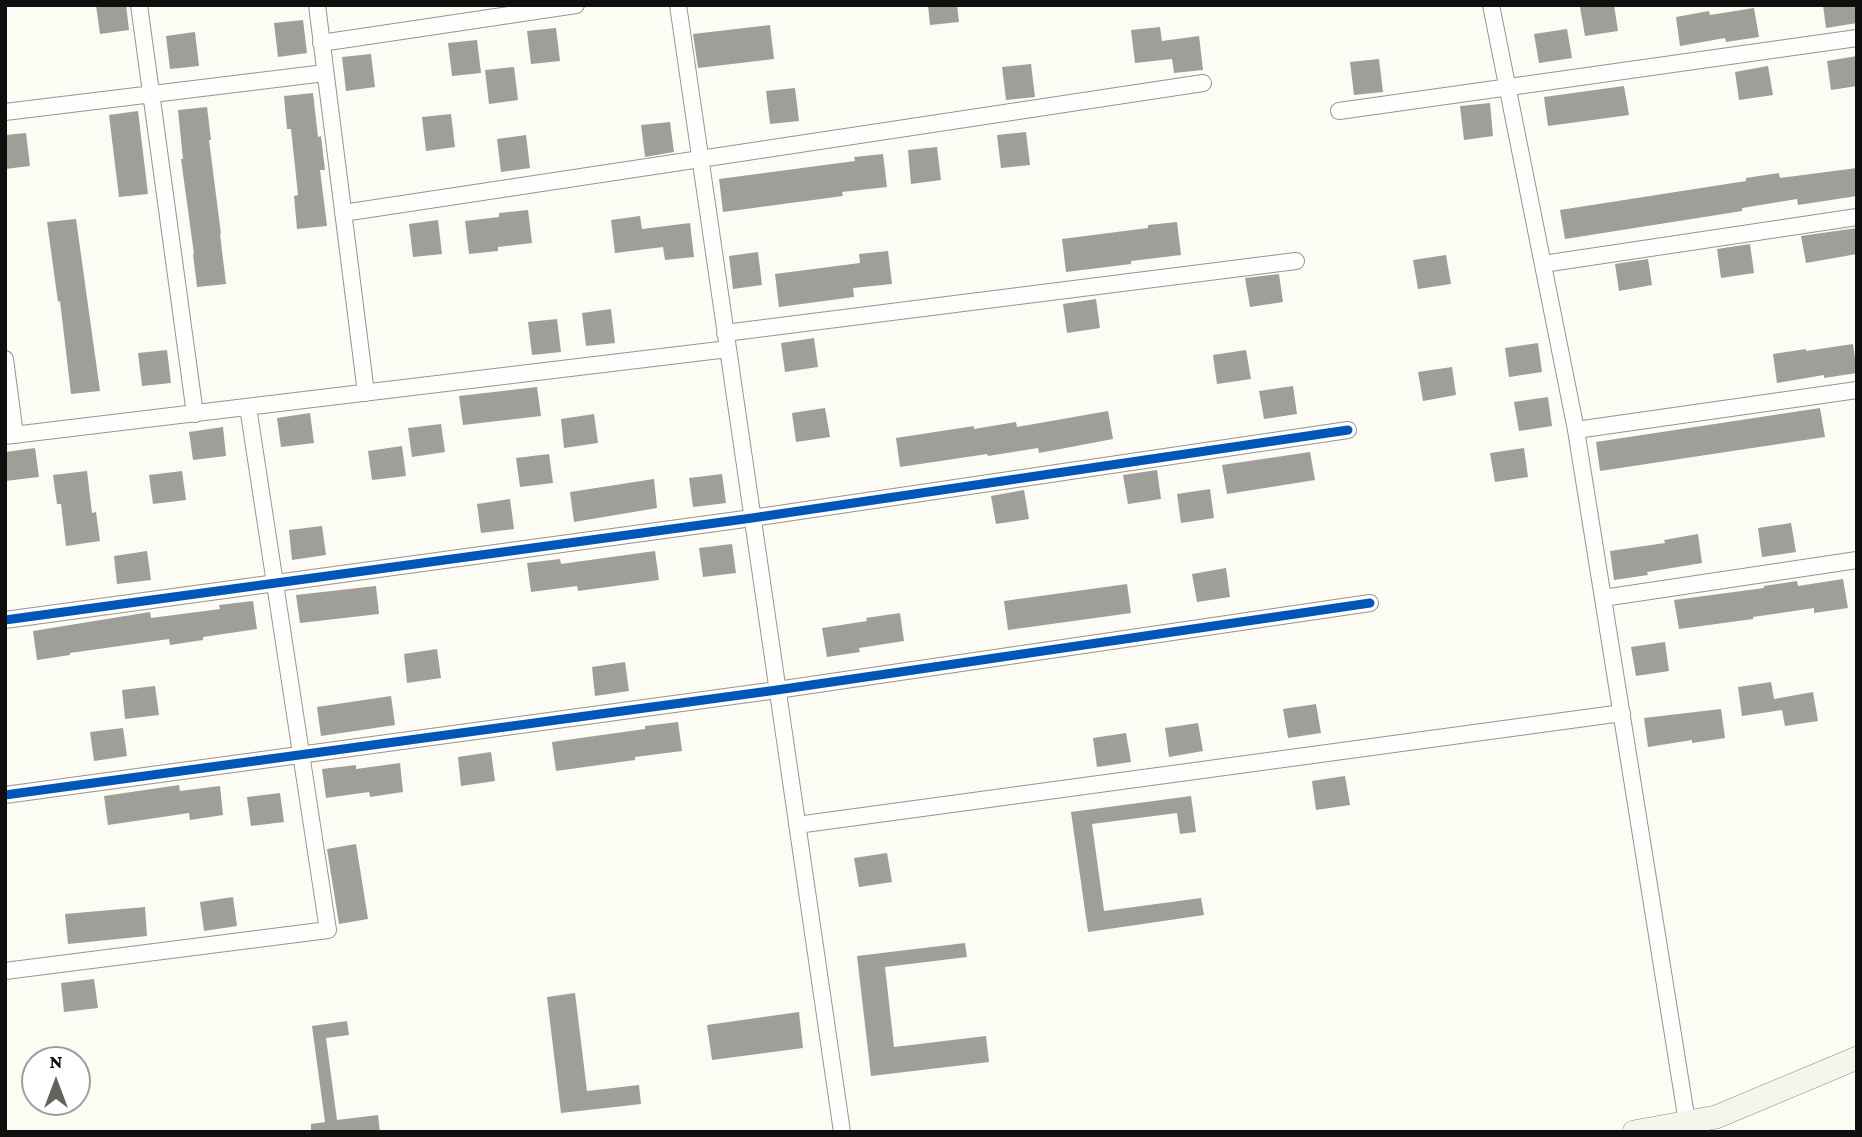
<!DOCTYPE html>
<style>
body{margin:0}
#map{position:relative;width:1862px;height:1137px;overflow:hidden;background:#fcfbf4;font-family:"Crimson Pro",serif}
canvas{display:block}
.frame{position:absolute;inset:0;border:7px solid #0f0f0f;pointer-events:none}
.north{position:absolute;left:21px;top:1046px;width:70px;height:70px;box-sizing:border-box;background:#fff;border:2px solid #9f9f9f;border-radius:50%;rotate:0deg;font-size:19px;font-weight:700;line-height:28px;text-align:center;color:#0f0f0f}
.north::after{content:'';display:block;margin:auto;width:24px;height:32px;background:#62625f;clip-path:polygon(50% 0,100% 100%,50% 72%,0 100%)}
</style>
<div id="map">
<canvas width="1862" height="1137"></canvas>
<div class="frame"></div>
<div class="north">N</div>
</div>
<script>
const context = document.querySelector('canvas').getContext('2d');
context.lineJoin = 'round';
function paint(path, color) { context.fillStyle = color; context.fill(path, 'evenodd'); }
function strokePath(path, color, width, dash) { context.strokeStyle = color; context.lineWidth = width; context.lineCap = dash ? 'butt' : 'round'; context.setLineDash(dash || []); context.stroke(path); }
paint(new Path2D(`
 M96,5H126L129,30L100,34Z
 M928,5H957L959,22L930,25Z
 M1593,5H1614L1618,31L1585,36L1580,7Z
 M1823,5H1857V23L1826,28Z
 M1754,8L1759,37L1726,42L1725,38L1680,46L1676,17L1709,11L1710,15Z
 M303,20L307,53L278,57L274,23Z
 M770,25L774,59L698,68L693,34Z
 M1160,27L1162,41L1199,36L1203,70L1174,73L1172,59L1135,63L1131,30Z
 M556,28L560,61L531,64L527,31Z
 M1567,29L1572,58L1539,63L1534,34Z
 M195,32L199,66L170,69L166,36Z
 M477,40L481,73L452,76L448,43Z
 M371,54L375,87L346,91L342,57Z
 M1857,56V86L1831,90L1827,61Z
 M1379,59L1383,92L1354,95L1350,62Z
 M1031,64L1035,97L1006,100L1002,67Z
 M1768,66L1773,95L1739,100L1735,72Z
 M514,67L518,100L489,104L485,70Z
 M1624,86L1629,115L1548,126L1544,97Z
 M795,88L799,121L770,124L766,91Z
 M313,93L318,137L321,136L325,170H320L327,226L297,229L294,196L298,195L291,129H287L284,96Z
 M1490,103L1493,136L1464,140L1460,106Z
 M207,107L211,140H209L221,234H220L226,284L197,287L193,254H194L181,159H183L178,110Z
 M138,111L148,194L119,197L109,115Z
 M451,114L455,147L426,151L422,117Z
 M670,122L674,152L645,157L641,125Z
 M1026,132L1030,165L1001,168L997,135Z
 M26,133L30,166L5,169V135Z
 M526,135L530,168L501,172L497,139Z
 M937,147L941,180L911,184L908,150Z
 M883,154L887,187L842,192L843,196L723,212L719,179L855,161L854,157Z
 M1857,168V196L1798,205L1797,199L1742,208V211L1565,239L1560,210L1746,181V178L1779,173L1780,178Z
 M528,210L532,243L498,247V251L469,254L465,221L499,217V213Z
 M640,216L642,229L690,223L694,257L665,260L663,247L615,253L611,220Z
 M76,219L100,391L71,394L60,301L58,302L47,222Z
 M438,220L442,254L413,257L409,224Z
 M1177,222L1181,255L1131,261V264L1066,272L1062,239L1148,228V225Z
 M1857,228V254L1806,263L1801,236Z
 M1750,244L1754,273L1721,278L1717,249Z
 M888,251L892,284L853,288L854,297L779,307L775,274L860,263L859,254Z
 M758,252L762,285L733,289L729,256Z
 M1446,255L1451,284L1418,289L1413,260Z
 M1648,259L1652,285L1619,291L1615,264Z
 M1279,274L1283,302L1250,307L1245,278Z
 M1096,299L1100,328L1067,333L1063,304Z
 M611,309L615,343L586,346L582,313Z
 M557,319L561,352L532,355L528,322Z
 M814,338L818,367L785,372L781,343Z
 M1538,343L1542,372L1509,377L1505,348Z
 M1853,344L1857,373L1824,378V375L1777,383L1773,354L1806,349V351Z
 M167,350L171,383L142,386L138,353Z
 M1246,350L1251,379L1217,384L1213,355Z
 M1452,367L1456,395L1423,401L1418,372Z
 M1293,386L1297,414L1264,419L1259,391Z
 M537,387L541,416L463,425L459,396Z
 M1548,397L1552,426L1519,431L1514,402Z
 M825,408L830,437L796,442L792,413Z
 M1820,408L1825,437L1600,471L1596,442Z
 M1108,411L1113,439L1039,453L1038,448L988,456L987,454L900,467L896,438L974,426V429L1016,422L1017,427Z
 M310,413L314,443L281,447L277,418Z
 M594,414L598,443L564,448L561,419Z
 M441,424L445,452L412,457L408,428Z
 M223,427L226,456L193,460L189,432Z
 M402,446L406,476L372,480L368,451Z
 M35,448L39,477L5,481V452Z
 M1524,448L1528,477L1495,482L1490,453Z
 M1310,452L1315,480L1227,494L1222,465Z
 M549,454L553,483L520,487L516,458Z
 M1157,470L1161,499L1128,504L1123,475Z
 M87,471L92,513L96,512L100,541L66,546L61,504H57L53,475Z
 M182,471L186,500L153,504L149,475Z
 M722,474L726,503L693,507L689,478Z
 M654,479L657,508L574,522L570,492Z
 M1210,489L1214,518L1181,523L1177,494Z
 M1024,490L1029,519L996,524L991,496Z
 M510,499L514,529L481,533L477,504Z
 M1791,523L1796,552L1762,557L1758,528Z
 M322,526L326,555L292,560L289,530Z
 M1698,534L1702,563L1647,572L1648,575L1614,580L1610,551L1665,543L1664,540Z
 M732,544L736,573L703,577L699,548Z
 M147,551L151,580L117,584L114,556Z
 M655,551L659,580L578,591L577,586L531,592L527,563L560,559L561,564Z
 M1226,568L1230,597L1197,602L1192,574Z
 M1843,579L1848,608L1814,613V608L1753,617V619L1679,629L1674,600L1764,588V586L1797,581L1798,586Z
 M1127,584L1131,613L1008,630L1004,601Z
 M376,586L379,614L300,623L296,595Z
 M253,601L257,629L203,637V640L170,645L169,639L70,653V655L37,660L33,631L150,612L151,618L220,609L219,605Z
 M900,613L904,641L859,648L860,652L827,657L822,628L867,621L866,618Z
 M1665,642L1669,671L1636,676L1631,647Z
 M437,649L441,678L407,683L404,654Z
 M625,662L629,691L595,696L592,667Z
 M1771,682L1774,699L1813,692L1818,721L1785,726L1782,710L1742,716L1738,687Z
 M155,686L159,715L125,719L122,690Z
 M391,696L395,725L321,736L317,707Z
 M1316,704L1321,733L1288,738L1283,709Z
 M1721,709L1725,738L1692,743V740L1648,747L1644,718Z
 M678,722L682,751L635,757V760L556,771L552,742L645,729V726Z
 M1198,723L1203,751L1169,757L1165,728Z
 M123,728L127,756L94,761L90,732Z
 M1126,733L1131,762L1097,767L1093,738Z
 M491,752L495,781L461,786L458,757Z
 M400,763L403,792L370,797L369,792L326,798L322,769L356,765V769Z
 M1345,776L1350,805L1316,810L1312,781Z
 M179,785L180,791L220,786L223,815L190,820L189,813L108,825L104,796Z
 M280,793L284,822L251,826L247,797Z
 M1191,796L1196,832L1180,834L1177,813L1092,824L1104,911L1201,898L1204,915L1088,932L1071,812Z
 M356,844L368,919L339,924L327,849Z
 M887,853L892,882L859,887L854,858Z
 M233,897L237,926L204,931L200,902Z
 M145,907L147,936L68,944L65,914Z
 M965,943L967,957L885,967L894,1047L986,1036L989,1062L871,1076L857,956Z
 M94,979L98,1008L64,1012L61,983Z
 M575,993L587,1091L639,1085L641,1104L561,1113L547,997Z
 M799,1012L803,1048L712,1060L707,1025Z
 M347,1021L349,1035L326,1038L337,1120L378,1115L380,1132H311V1124L325,1122L312,1026Z`), '#a09e99');
const street = new Path2D(`
 M139,5L195,414
 M317,5L366,393
 M678,5L842,1132
 M1491,5L1576,430L1687,1122
 M321,43L576,5
 M1339,111L1857,38
 M5,112L325,73
 M343,213L1203,83
 M1543,264L1857,217
 M725,333L1296,261
 M5,359L15,435
 M1576,430L1857,390
 M5,436L728,349
 M1603,598L1857,560
 M5,620L752,518L1348,430
 M5,795L777,690L1370,603
 M797,825L1622,713
 M5,971L328,930L248,407`);
const secondary = new Path2D(`
 M1634,1132L1716,1117L1857,1058`);
strokePath(street, '#969592', 18);
strokePath(secondary, '#8c8c89', 24);
strokePath(street, '#fffefd', 16);
strokePath(secondary, '#f5f5eb', 23);
strokePath(new Path2D(`
 M5,620L752,518L1348,430
 M5,795L777,690L1370,603`), '#0057b8', 9);
</script>
